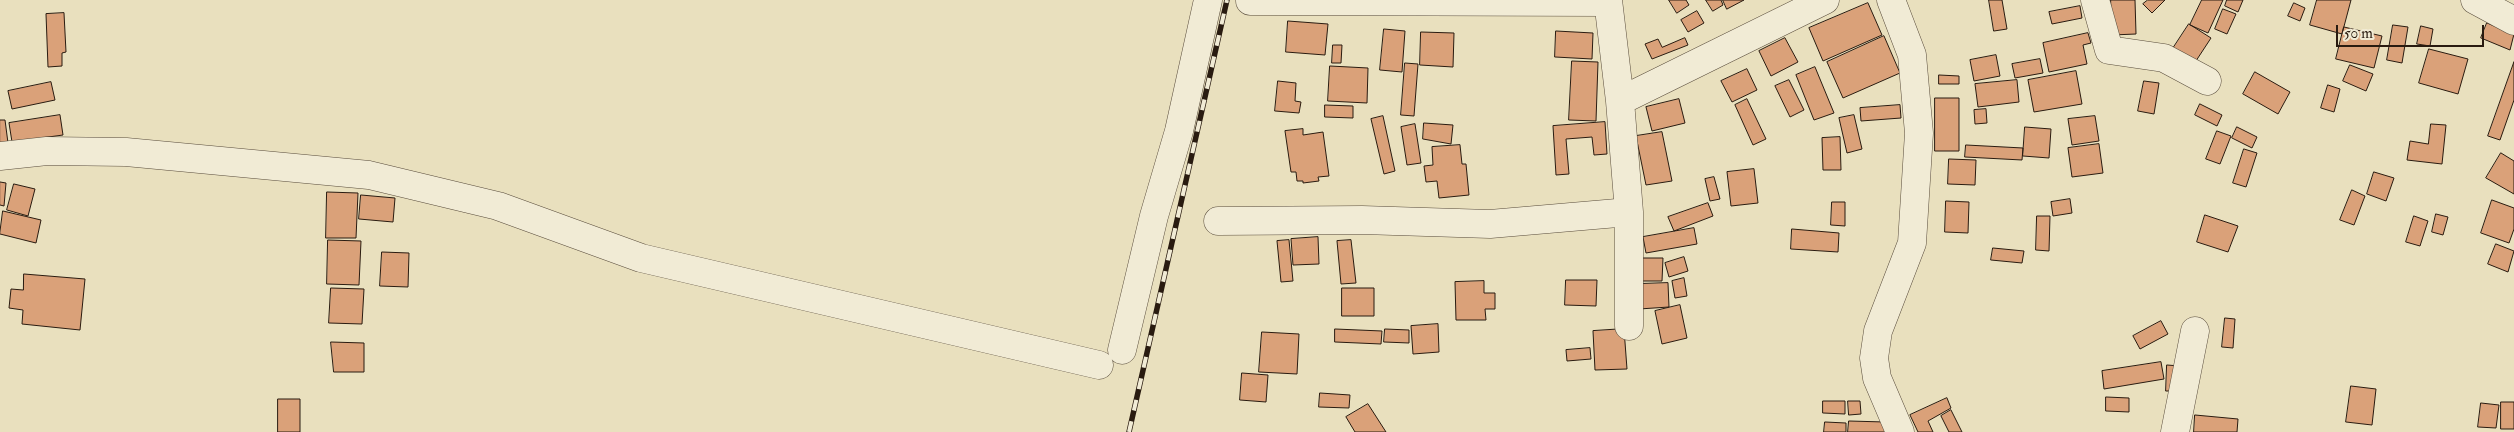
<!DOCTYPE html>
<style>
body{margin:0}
#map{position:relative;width:2514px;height:432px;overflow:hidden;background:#e9e0be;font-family:"IM FELL Double Pica",serif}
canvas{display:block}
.scale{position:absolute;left:2336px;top:25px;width:148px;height:22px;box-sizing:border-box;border:2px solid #291b10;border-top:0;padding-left:6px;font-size:15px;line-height:18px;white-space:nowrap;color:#291b10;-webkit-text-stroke:4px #f1ebd5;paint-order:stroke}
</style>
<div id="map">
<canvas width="2514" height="432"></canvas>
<div class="scale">50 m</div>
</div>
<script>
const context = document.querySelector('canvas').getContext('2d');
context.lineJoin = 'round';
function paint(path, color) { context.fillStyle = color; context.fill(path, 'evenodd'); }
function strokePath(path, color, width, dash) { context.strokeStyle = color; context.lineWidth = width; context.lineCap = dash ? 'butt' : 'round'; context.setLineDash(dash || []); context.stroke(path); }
const building = new Path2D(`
 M1669,0H1686L1689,5L1677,13Z
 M1706,0H1721L1723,5L1713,11Z
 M1723,0H1744L1727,9Z
 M1989,0H2002L2007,29L1994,31Z
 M2111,0H2135L2136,34L2112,35Z
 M2148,0H2165L2152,13L2143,4Z
 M2202,0H2223L2208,33L2190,25Z
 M2227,0H2243L2238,12L2225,6Z
 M2317,0H2351L2342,34L2310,25Z
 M1868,3L1882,35L1823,61L1809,28Z
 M2294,3L2305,8L2300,21L2288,16Z
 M2080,6L2082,18L2052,24L2049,12Z
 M2223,9L2236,14L2227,34L2215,29Z
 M1697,11L1704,23L1688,32L1681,20Z
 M64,13L66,52L62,53V66L48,67L46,14Z
 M1288,21L1328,24L1325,55L1286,52Z
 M2487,23L2514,34L2510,50L2481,38Z
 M2189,24L2211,38L2192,67L2170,53Z
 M2393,25L2408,27L2402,63L2387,60Z
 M2421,26L2433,29L2430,46L2417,44Z
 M2344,27L2382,36L2374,68L2336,59Z
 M1384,29L1405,31L1402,72L1380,70Z
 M1556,31L1593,33L1592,59L1555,57Z
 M1421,32L1454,33L1453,67L1420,65Z
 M2088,33L2091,43L2083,45L2087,64L2049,72L2043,43Z
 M1884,36L1900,73L1843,98L1827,62Z
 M1685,38L1688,45L1652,59L1645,44L1658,39L1662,47Z
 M1785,38L1798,62L1771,76L1759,51Z
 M1333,45H1342L1341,63H1332Z
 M2429,49L2468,59L2458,94L2419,83Z
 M1996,55L2000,76L1974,81L1970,60Z
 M2040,59L2043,73L2015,78L2012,64Z
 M1572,61L1598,62L1596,121L1569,120Z
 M2514,62V100L2500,140L2488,136Z
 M1405,63L1418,64L1414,116L1401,115Z
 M2350,65L2373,74L2366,91L2343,81Z
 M1330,66L1368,68L1367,103L1328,101Z
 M1815,67L1834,113L1814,120L1796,75Z
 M1747,69L1757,90L1732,102L1721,81Z
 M2076,71L2082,104L2034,112L2028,80Z
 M2255,72L2290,92L2278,114L2243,94Z
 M1939,75L1959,76V84H1939Z
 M1789,80L1804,110L1790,117L1775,86Z
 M2017,80L2019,102L1978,107L1975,84Z
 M1278,81L1296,83L1295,101L1301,102L1299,113L1275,111Z
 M2144,81L2159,83L2154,114L2138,111Z
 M51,82L55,100L12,109L8,91Z
 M2328,85L2340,89L2334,112L2321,108Z
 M1935,98H1959V151H1935Z
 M1679,99L1685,123L1652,131L1646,107Z
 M1747,99L1766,139L1753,145L1735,105Z
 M2200,104L2222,115L2217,126L2195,115Z
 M1325,105L1353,106V118L1325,117Z
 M1900,105L1901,118L1861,121L1860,108Z
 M1986,109L1987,123L1975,124L1974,110Z
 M60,115L63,135L12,142L9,123Z
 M1854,115L1862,149L1847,153L1839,118Z
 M1383,116L1395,171L1384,174L1371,119Z
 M2095,116L2099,141L2072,145L2068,119Z
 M0,120H5L8,143L0,144Z
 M1605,122L1607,154L1594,155L1592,137L1566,139L1569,174L1556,175L1553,126Z
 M1424,123L1453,125L1451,144L1423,139Z
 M1415,124L1421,163L1407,165L1401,127Z
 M2431,124L2446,125L2442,164L2407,160L2410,141L2428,144Z
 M2025,127L2051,129L2049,158L2023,156Z
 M2237,127L2257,137L2252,148L2232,138Z
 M1303,129V135L1323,132L1329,176L1318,177L1319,181L1303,183V181H1297L1296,172H1291L1285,131Z
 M2217,131L2231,136L2220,164L2206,159Z
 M1662,132L1672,181L1646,185L1636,136Z
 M1840,137L1841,170H1823L1822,138Z
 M2099,144L2103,173L2072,177L2068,148Z
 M1460,145L1462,164H1466L1469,195L1439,198L1437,181L1426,182L1424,166L1433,165L1432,147Z
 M1966,145L2023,148L2022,160L1965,157Z
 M2244,149L2257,153L2246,187L2233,183Z
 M2501,153L2514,161V194L2486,178Z
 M1949,159L1976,160L1975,185L1948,184Z
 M1754,169L1758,203L1731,206L1727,172Z
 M2374,172L2394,178L2386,201L2367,194Z
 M1714,177L1720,199L1710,201L1705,179Z
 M0,182L6,183L4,206L0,205Z
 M14,184L35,189L28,216L7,210Z
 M2352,190L2365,196L2354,225L2340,220Z
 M327,192L358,193L356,238H326Z
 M361,195L395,198L393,222L359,219Z
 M2070,199L2072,213L2053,216L2051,202Z
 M2492,200L2514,208V229L2509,243L2481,233Z
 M1946,201L1969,202L1968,233L1945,232Z
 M1832,202H1845V226L1831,225Z
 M1708,203L1713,216L1674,231L1668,217Z
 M3,211L41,220L36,243L0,234Z
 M2436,214L2448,217L2443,235L2432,232Z
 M2205,215L2238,226L2228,252L2197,242Z
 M2037,216H2050L2049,251L2036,250Z
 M2414,216L2428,221L2420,246L2406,242Z
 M1694,228L1697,244L1646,253L1643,237Z
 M1792,229L1839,233L1838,252L1791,249Z
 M1318,237L1319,264L1293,265L1291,239Z
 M328,240L361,241L359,285L327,284Z
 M1289,240L1293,281L1281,282L1277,241Z
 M1351,240L1356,283L1341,284L1337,241Z
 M2496,244L2514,251L2508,272L2488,264Z
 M1993,248L2024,251L2022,263L1991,260Z
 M382,252L409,253L408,287L380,286Z
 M1684,257L1688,271L1669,277L1665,263Z
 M1638,258H1663L1662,281H1638Z
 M24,274L85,279L80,330L22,324L23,310L9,308L11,289L23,290Z
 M1684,278L1687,296L1675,298L1672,281Z
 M1566,280H1597L1596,306L1565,305Z
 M1484,281V293H1495V309H1485L1486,320H1456L1455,282Z
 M1668,283L1669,307L1639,309L1638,284Z
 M331,288L364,289L362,324L329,323Z
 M1342,288H1374V316H1342Z
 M1680,305L1687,338L1662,344L1655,311Z
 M2225,318L2235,319L2233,348L2222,347Z
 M2161,321L2168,334L2140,349L2133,336Z
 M1438,324L1439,352L1413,354L1411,326Z
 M1335,329L1382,331L1381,344L1335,342Z
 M1385,329L1409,330V343L1384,342Z
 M1624,329L1627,369L1595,370L1593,331Z
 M1262,332L1299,334L1297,374L1259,372Z
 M331,342L364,343V372H334Z
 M1590,348L1591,359L1567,361L1566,350Z
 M2161,362L2164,379L2104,389L2102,371Z
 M2167,365L2180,366L2179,391H2166Z
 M1242,373L1268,375L1266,402L1240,400Z
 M2351,386L2376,389L2372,425L2346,422Z
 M1320,393L1350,395L1349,408L1319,407Z
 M2106,397L2129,398V412L2106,411Z
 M1947,398L1951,408L1928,421L1933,432H1918L1910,415Z
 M278,399H300V432H278Z
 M1823,401H1845V414L1823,413Z
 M1848,401H1860L1861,414L1849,415Z
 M2501,402H2514V429H2501Z
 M2481,403L2499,405L2496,428L2478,427Z
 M1368,404L1386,432H1355L1346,417Z
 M1951,410L1962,432H1949L1941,416Z
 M2195,415L2238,419L2237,432H2194Z
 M1849,421L1885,422V432H1848Z
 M1825,422L1846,423V432H1824Z`);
paint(building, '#daa179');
strokePath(building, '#291b10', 1);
const minor = new Path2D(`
 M1608,0L1620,101L1629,212V326
 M1891,0L1912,55L1919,133L1912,243L1878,331L1874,358L1877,378L1900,432
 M2095,0L2109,50L2164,58L2207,81
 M2475,0L2514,21
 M1250,1L1608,2
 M1620,101L1825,0
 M0,156L47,151L126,152L369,175L498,206L641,258L1099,365
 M1218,221L1362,220L1490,224L1629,212
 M1122,350L1154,216L1179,131L1208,0
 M2175,432L2195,331`);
strokePath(minor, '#594c3c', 29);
strokePath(minor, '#f1ebd5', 28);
const rail = new Path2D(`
 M1129,432L1227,0`);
strokePath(rail, '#291b10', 5.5);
strokePath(rail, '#f1ebd5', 4, [11]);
</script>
